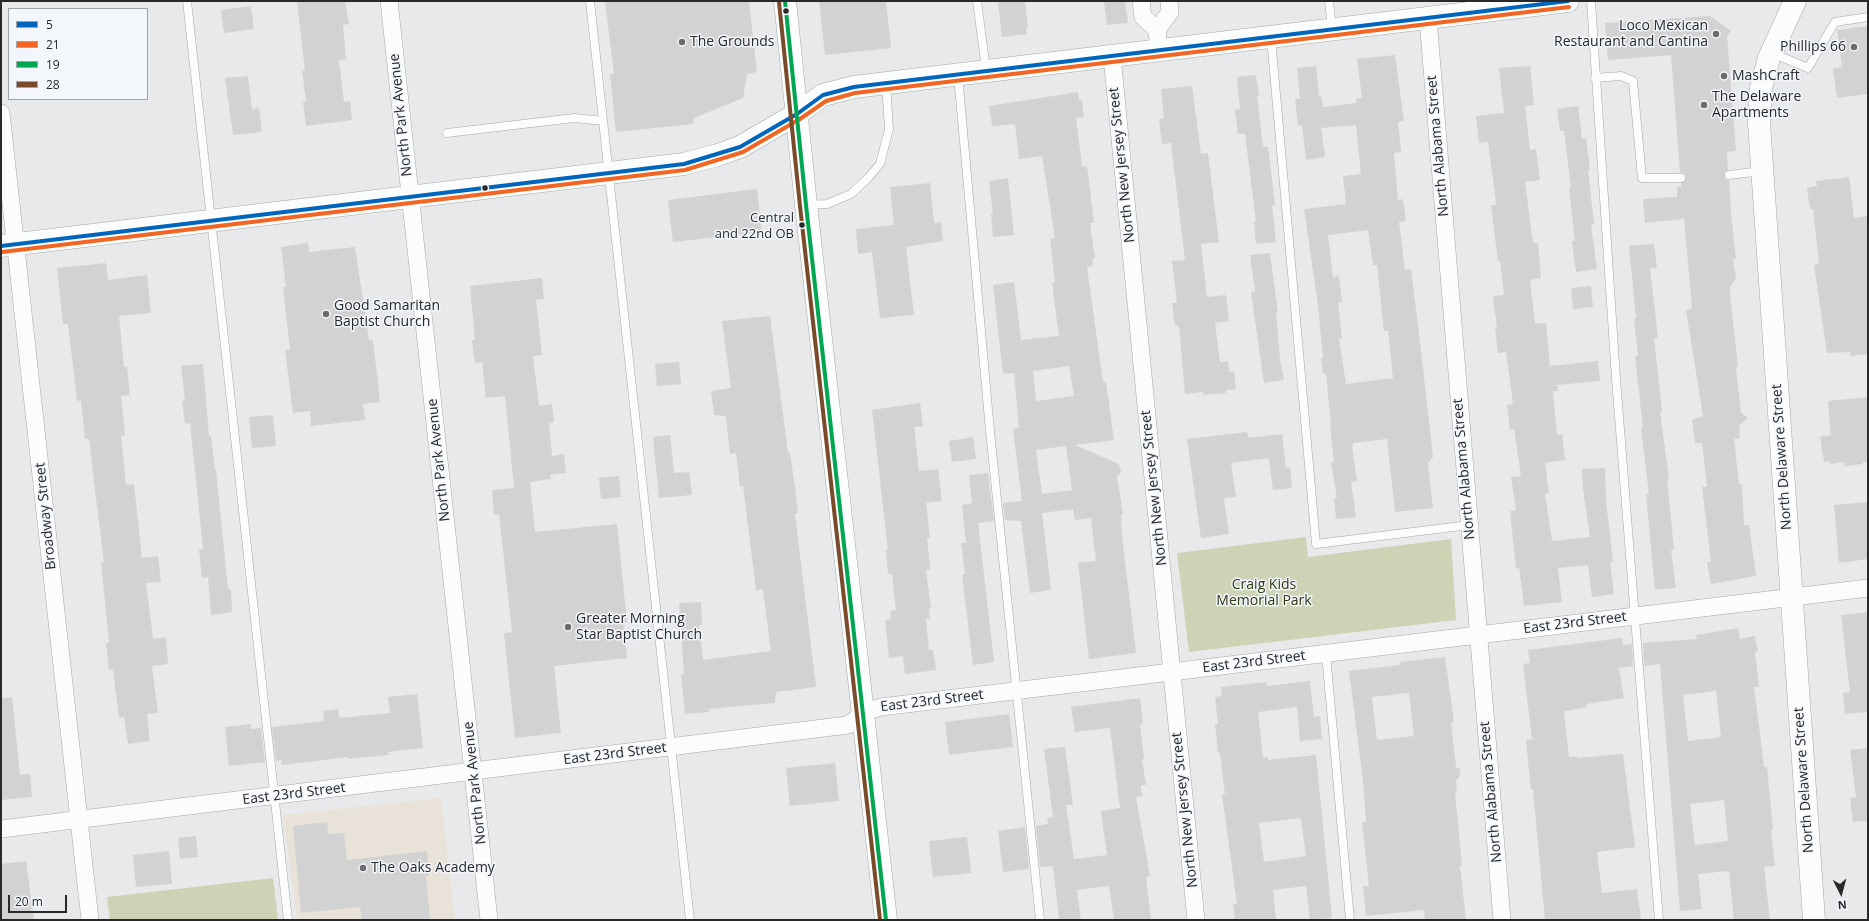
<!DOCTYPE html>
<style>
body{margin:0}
#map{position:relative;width:1869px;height:921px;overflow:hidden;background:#e7e9eb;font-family:"Open Sans",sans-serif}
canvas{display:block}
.frame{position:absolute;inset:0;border:2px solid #28292b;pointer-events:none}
.legend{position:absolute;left:8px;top:8px;width:140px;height:92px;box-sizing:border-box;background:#f3f6fa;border:1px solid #a2a4a7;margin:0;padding:5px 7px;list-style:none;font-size:12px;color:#28292b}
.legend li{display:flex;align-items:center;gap:8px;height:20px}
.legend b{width:20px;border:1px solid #a2a4a7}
.north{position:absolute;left:1821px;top:873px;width:40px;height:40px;-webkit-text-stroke:3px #f3f6fa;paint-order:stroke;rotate:174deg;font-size:11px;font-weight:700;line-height:16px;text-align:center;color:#28292b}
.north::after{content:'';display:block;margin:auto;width:14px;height:18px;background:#28292b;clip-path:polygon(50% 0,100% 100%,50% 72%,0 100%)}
.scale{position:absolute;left:8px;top:895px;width:59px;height:18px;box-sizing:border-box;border:2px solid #28292b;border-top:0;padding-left:5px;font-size:12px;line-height:14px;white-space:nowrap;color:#28292b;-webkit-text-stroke:3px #f3f6fa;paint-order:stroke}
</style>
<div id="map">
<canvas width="1869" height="921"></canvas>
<div class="frame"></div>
<ul class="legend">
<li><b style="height:5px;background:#0065bd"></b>5</li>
<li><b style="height:5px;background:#f26522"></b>21</li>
<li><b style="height:5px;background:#00a651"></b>19</li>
<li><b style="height:5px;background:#7a4b2a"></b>28</li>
</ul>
<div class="north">N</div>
<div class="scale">20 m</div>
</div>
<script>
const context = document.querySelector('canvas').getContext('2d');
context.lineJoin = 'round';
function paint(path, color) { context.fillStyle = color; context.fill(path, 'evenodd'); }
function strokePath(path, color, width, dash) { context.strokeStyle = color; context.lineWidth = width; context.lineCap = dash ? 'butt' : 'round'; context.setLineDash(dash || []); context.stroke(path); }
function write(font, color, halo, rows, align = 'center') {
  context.font = font + ' "Open Sans",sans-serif'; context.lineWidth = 3; context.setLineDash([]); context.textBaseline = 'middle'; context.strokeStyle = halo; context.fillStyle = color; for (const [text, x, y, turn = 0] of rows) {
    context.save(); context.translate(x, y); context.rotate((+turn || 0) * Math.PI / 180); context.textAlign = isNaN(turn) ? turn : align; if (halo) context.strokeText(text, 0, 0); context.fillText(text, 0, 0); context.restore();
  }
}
paint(new Path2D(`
 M441,798L455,920H297L283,815Z`), '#e9e2d8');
paint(new Path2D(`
 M1306,537L1308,557L1451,539L1456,620L1189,652L1177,553Z
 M273,878L278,920H110L107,897Z`), '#ccd4b5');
paint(new Path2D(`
 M297,1H345L349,24L343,25L346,59L339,60L344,102L350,101L352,120L306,126L303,102H306L302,71H305Z
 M605,1H749L757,72L747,74L743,98L694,118L693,124L616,132L610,74H614Z
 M819,1H886L891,48L825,55Z
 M998,1H1025L1028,28H1026L1027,34L1002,37Z
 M1104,1H1125L1128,23L1107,25Z
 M251,6L254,29L224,33L221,10Z
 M1710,16L1731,31L1727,36L1736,151L1727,152L1728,170L1724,175L1725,179L1729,180L1731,213L1736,259H1733L1736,278L1730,287V294L1738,367H1736L1741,413L1748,418L1739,426L1740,438L1734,439L1739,484H1742L1744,525H1749L1756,576L1711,584L1707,562H1711L1702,487H1707L1702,443H1695L1692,420L1703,416L1686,310L1691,309L1692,307L1684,219L1645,223L1643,199L1677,197V187H1681V183L1686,178L1684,173L1680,172L1671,55L1608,60L1605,23Z
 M1868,26V94L1837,98L1833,69L1842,67L1837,30Z
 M1395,55L1404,121L1398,122L1401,152L1394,153L1398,200L1403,199L1406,221L1399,222L1405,270L1411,269L1420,342L1433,457L1428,463L1433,508L1395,512L1387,439L1353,443V446H1352L1357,481L1351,482L1356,517L1336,519L1334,498H1337L1331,462H1334L1330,426H1331L1326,373H1323L1321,358H1323L1318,305L1304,209L1346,204L1343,176L1361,174L1356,125L1321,128L1325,157L1306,160L1302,125L1298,126L1295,99H1300L1297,68L1316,66L1319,96H1321L1323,107L1356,103V99L1362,98L1357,59ZM1368,230L1373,265H1377L1384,331H1388L1393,378L1346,384L1339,339L1342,338L1338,302H1342L1339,276L1333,277L1328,235Z
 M1530,66L1534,105L1525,106L1530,150L1536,149L1540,180L1525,182L1533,243H1538L1541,278L1530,280L1535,324L1546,323L1550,366L1598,361L1600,381L1557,385L1558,391H1553L1557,435L1562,434L1565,460L1545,463L1549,493L1545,494L1552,541L1590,537L1583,489L1582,469L1605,468L1606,500L1613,562L1610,563L1614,594L1592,597L1588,565L1558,568L1562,602L1524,606L1519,568L1516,569L1510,511L1516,510L1511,477L1521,476L1514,429L1510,430L1507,405L1513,404L1506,352L1498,353L1495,328H1497L1493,296L1504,295L1500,261L1498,262L1491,205H1495L1496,202L1488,142L1479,143L1476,116L1504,113L1499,68Z
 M1256,75L1259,96H1257L1263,147H1268L1275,205L1272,206L1276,242L1256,244L1254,222H1256L1245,134H1238L1235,110L1240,109L1237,77Z
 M248,76L252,109L259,108L262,132L233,135L225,78Z
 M1192,86L1201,154L1208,153L1219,242L1201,244L1207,297L1226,295L1229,321L1215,323L1220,362L1228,361L1229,372L1234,371L1236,389L1226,390V393L1204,395L1203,392L1185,394L1179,326H1175L1172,303H1177L1172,261L1185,260L1171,143L1162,144L1159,119L1164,118L1161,89Z
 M1078,92L1079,100H1082L1084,117L1076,118L1082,167L1087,166L1094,223H1090L1095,259H1092L1093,266L1087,267L1103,382H1106L1114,440L1075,445L1119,464L1121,472L1117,477L1123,514H1121L1122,536L1136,653L1089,659L1078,563L1096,561L1091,518L1075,520L1073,509L1042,513L1051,590L1030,593L1021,521L1005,520L1003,503L1022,501L1013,429L1019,428L1014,373L1003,374L993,285L1014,282L1021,340L1059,336L1052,283L1055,282L1050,239L1055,238L1042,156L1019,159L1015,124L992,126L989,106ZM1069,366L1074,396L1036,401L1033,371ZM1066,446L1072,490L1042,494L1036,450Z
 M1578,106L1582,139L1586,138L1590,170H1588L1594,224L1591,225L1597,269L1576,272L1572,241H1575L1569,188H1571L1564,131H1560L1557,109Z
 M1849,177L1854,218L1868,216V354L1850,356V352L1827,353L1814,265L1819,264L1813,209H1810L1807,188L1817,186L1816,181Z
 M1008,178L1014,235L993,237L991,214H993L989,181Z
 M930,183L934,223L941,222L943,241L906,247L914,315L880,318L872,252L858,254L856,229L894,225L890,187Z
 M757,189L762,232L673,242L668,200Z
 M308,243L309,252L355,247L369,340H373L380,402L363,404L365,420L311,426L310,411L293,413L285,350H290L283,287H286L281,247Z
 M1654,244L1657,268H1650L1658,338L1654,339L1662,411H1660L1669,479H1667L1674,550H1671L1676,588L1655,590L1646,494H1649L1641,428H1643L1635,356H1638L1634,319L1636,318L1629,246Z
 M1270,253L1278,313H1276L1280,359L1284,380L1264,383L1251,292L1255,291L1250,255Z
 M106,263L108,280L147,275L151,313L119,316L124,367H127L130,395L121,396L125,435L121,436L126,485L134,484L142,558L158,556L161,582L146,583L153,639L166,637L168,664L152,666L158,713L147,714L150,741L128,744L124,717L119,718L113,670H109L106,643H109L101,562H104L93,473L89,439H85L81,400L77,401L68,324H63L57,268Z
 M542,278L544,299L536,300L542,355L533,356L539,406L552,404L554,422L549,423L552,456L564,454L566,473L550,475L551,479L530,482L535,532L617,524L627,622H623L627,658L554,666L561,733L515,738L504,633L512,632L499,514L494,515L492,490L514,488L511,457L505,396L486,398L482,362L475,363L472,340H475L470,286Z
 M1591,286L1593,307L1573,309L1571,288Z
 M770,316L788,453H790L795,487L798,513L795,514L816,687L776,692L775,703L708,709L709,712L685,714L681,674H684L679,603L701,602L702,625H699L703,660L771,651L763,590H756L743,486L740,487L736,453L730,454L726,416L714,415L711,391L731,388L722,321Z
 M679,362L681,384L657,386L655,364Z
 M203,364L209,436H211L215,470H216L228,589H231L232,612L211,615L208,577L202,578L199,549H203L190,423L185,424L182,401H185L181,366Z
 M1868,397V462H1863V464L1845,466L1844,462L1830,464V461L1824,462L1820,437L1831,435L1828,401Z
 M920,403L923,426L914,427L919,471L938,469L942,501L926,503L930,538H927L930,569L926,570L931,608L929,609L930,619H926L929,650H933L936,670L905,674L903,656L889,658L885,620L891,619L890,611L896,610L892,574H888L886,550H888L872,410Z
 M273,415L276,446L252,448L249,417Z
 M1247,432L1248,438L1282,434L1286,468L1290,467L1292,488L1273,490L1269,458L1231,463L1236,497L1224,498L1229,534L1201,538L1187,439Z
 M670,435L674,473L689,472L692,495L659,498L653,437Z
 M973,437L976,459L952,462L949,441Z
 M988,473L994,521L978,523L994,662L973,665L962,575L965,574L961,543H966L962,505L972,503L969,475Z
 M619,476L621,497L601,499L599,478Z
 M1868,502V559L1839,563L1834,505Z
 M1868,612V712L1845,714L1843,693L1850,692L1841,615Z
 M1738,628L1740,639L1755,636L1758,651L1755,652L1759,687H1754L1764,767H1767L1773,829L1771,830L1775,866L1764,867L1770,920H1734L1729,871L1698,874L1702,909L1680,911L1660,664L1644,666L1643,643L1697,639L1696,635ZM1716,691L1721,737L1688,741L1683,695ZM1724,800L1728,841L1695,845L1690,804Z
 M1622,638L1623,645L1632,644L1633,666L1619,668L1624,698L1586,704L1587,707L1564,711L1569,757L1577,756V758L1623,754L1635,847L1597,852L1602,893L1637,889L1641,919L1545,920L1533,789L1531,790L1526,740L1532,739L1523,664L1530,663L1528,650Z
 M1445,657L1454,722L1451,723L1456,767L1460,769V776L1456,781L1457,793H1455L1462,866H1460L1466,920H1425L1424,910L1366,916L1363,886H1369L1362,822H1366L1363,781L1349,671L1400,665V662ZM1409,693L1414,736L1377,740L1372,697Z
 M1310,681L1314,717L1320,716L1322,739L1300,741L1297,707L1258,712L1263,758L1268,757V760L1316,755L1332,918L1310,920L1306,886L1273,890L1276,920H1235L1233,904H1237L1222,794H1225L1220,753H1218L1215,724H1218L1215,697L1222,696L1221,687L1266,682L1267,686ZM1301,818L1306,856L1264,862L1259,823Z
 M417,694L423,748L388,752L389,755L348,759V757L282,765L281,760L276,761L272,727L324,721L323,711L338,709L339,718L390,713L388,697Z
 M12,697L20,775L30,774L32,797L1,800V698Z
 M1140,698L1143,724L1140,725L1144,759H1142L1146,785H1141L1142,796L1136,797L1150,876L1146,877L1151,920H1114L1109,886L1077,890L1081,920H1059L1053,866L1040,867L1036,826L1048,824L1047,818L1053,817L1044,749L1065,747L1073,805H1066L1074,859L1107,855L1101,811L1120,808L1110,728L1075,732L1071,707Z
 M1009,714L1013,747L949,755L945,722Z
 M251,724V729L261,728L265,762L229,766L225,727Z
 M1868,748V821L1853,822L1850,798L1856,797L1850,750Z
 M835,763L839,801L790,806L786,768Z
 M327,822L328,834L344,833L347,860L427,851L429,876H426L430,920H362L360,907L301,913L293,826Z
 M1025,827L1029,869L1003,872L998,831Z
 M196,836L198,857L180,859L178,838Z
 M967,837L971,873L933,877L929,844L930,841Z
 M169,851L172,884L136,887L133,855Z
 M26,861L34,920H1V864Z`), '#d2d2d3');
const service = new Path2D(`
 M187,1L288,920
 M590,1L690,920
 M977,1L986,70
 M1329,1L1332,29
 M1591,1L1616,379L1659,920
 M1271,38L1316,544L1469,525
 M1772,53L1808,68L1835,22L1868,17
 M958,75L990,431L1040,920
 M1595,78L1621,76L1633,81L1642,178H1681
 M447,133L574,118L603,121
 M1729,175L1761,171
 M806,205L827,204L851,194L868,178L880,164L889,129L886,83
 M1326,654L1350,920`);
const minor = new Path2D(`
 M389,1L489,920
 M1141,1L1143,17L1157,30L1159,50
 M1428,19L1502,920
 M1157,30L1170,12L1169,1
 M1112,56L1196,920
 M1,113L90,920
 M1,829L848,725L865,712L881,707L1868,588`);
const secondary = new Path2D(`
 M785,1L806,205L886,920
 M1795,1L1769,58L1761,88L1759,123L1814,920
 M1,246L684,164L718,155L740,147L797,114L823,95L854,87L1568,1`);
strokePath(service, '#a6a8a9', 9);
strokePath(minor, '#a6a8a9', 18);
strokePath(secondary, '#a6a8a9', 23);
strokePath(service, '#fbfcfc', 8);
strokePath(minor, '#fbfcfc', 17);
strokePath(secondary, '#fbfcfc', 22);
strokePath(new Path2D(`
 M1,246L684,164L740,147L797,114L823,95L854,87L1568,1`), '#0065bd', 4);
strokePath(new Path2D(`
 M2,252L685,170L743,152L800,119L826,101L855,93L1569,7`), '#f26522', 4);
strokePath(new Path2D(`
 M785,1L806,205L886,920`), '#00a651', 4);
strokePath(new Path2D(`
 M779,2L800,206L880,920`), '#7a4b2a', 4);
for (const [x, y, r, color] of [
 [786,11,3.5,"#28292b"],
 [1716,34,4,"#6b6c6e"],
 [682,42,4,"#6b6c6e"],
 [1854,47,4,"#6b6c6e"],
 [1724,76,4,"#6b6c6e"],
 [1704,105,4,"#6b6c6e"],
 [485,188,3.5,"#28292b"],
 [802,225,3.5,"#28292b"],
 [326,314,4,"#6b6c6e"],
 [568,627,4,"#6b6c6e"],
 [363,868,4,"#6b6c6e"]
]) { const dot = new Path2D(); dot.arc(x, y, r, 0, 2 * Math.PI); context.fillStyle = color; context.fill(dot); strokePath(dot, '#f3f6fa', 1.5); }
write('13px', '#28292b', '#f3f6fa', [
 ["Central",794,218],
 ["and 22nd OB",794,234]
], 'right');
write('14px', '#28292b', '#f3f6fa', [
 ["Loco Mexican",1708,26,"right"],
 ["Restaurant and Cantina",1708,42,"right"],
 ["The Grounds",690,42],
 ["Phillips 66",1846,47,"right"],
 ["MashCraft",1732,76],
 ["The Delaware",1712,97],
 ["Apartments",1712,113],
 ["Good Samaritan",334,306],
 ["Baptist Church",334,322],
 ["Greater Morning",576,619],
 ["Star Baptist Church",576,635],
 ["The Oaks Academy",371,868]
], 'left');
write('14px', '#28292b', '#f3f6fa', [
 ["North Park Avenue",401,115,-96],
 ["North Alabama Street",1438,146,-95],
 ["North New Jersey Street",1122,165,-96],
 ["North Delaware Street",1782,457,-94],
 ["North Park Avenue",439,460,-96],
 ["North Alabama Street",1464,469,-95],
 ["North New Jersey Street",1154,488,-96],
 ["Broadway Street",46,516,-96],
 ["East 23rd Street",1575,623,-7],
 ["East 23rd Street",1254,662,-7],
 ["East 23rd Street",932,701,-7],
 ["East 23rd Street",615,754,-7],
 ["North Delaware Street",1804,780,-94],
 ["North Park Avenue",475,783,-96],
 ["North Alabama Street",1491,792,-95],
 ["East 23rd Street",294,794,-7],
 ["North New Jersey Street",1185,810,-96]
]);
write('14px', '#303713', '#f3f6fa', [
 ["Craig Kids",1264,585],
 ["Memorial Park",1264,601]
]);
</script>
